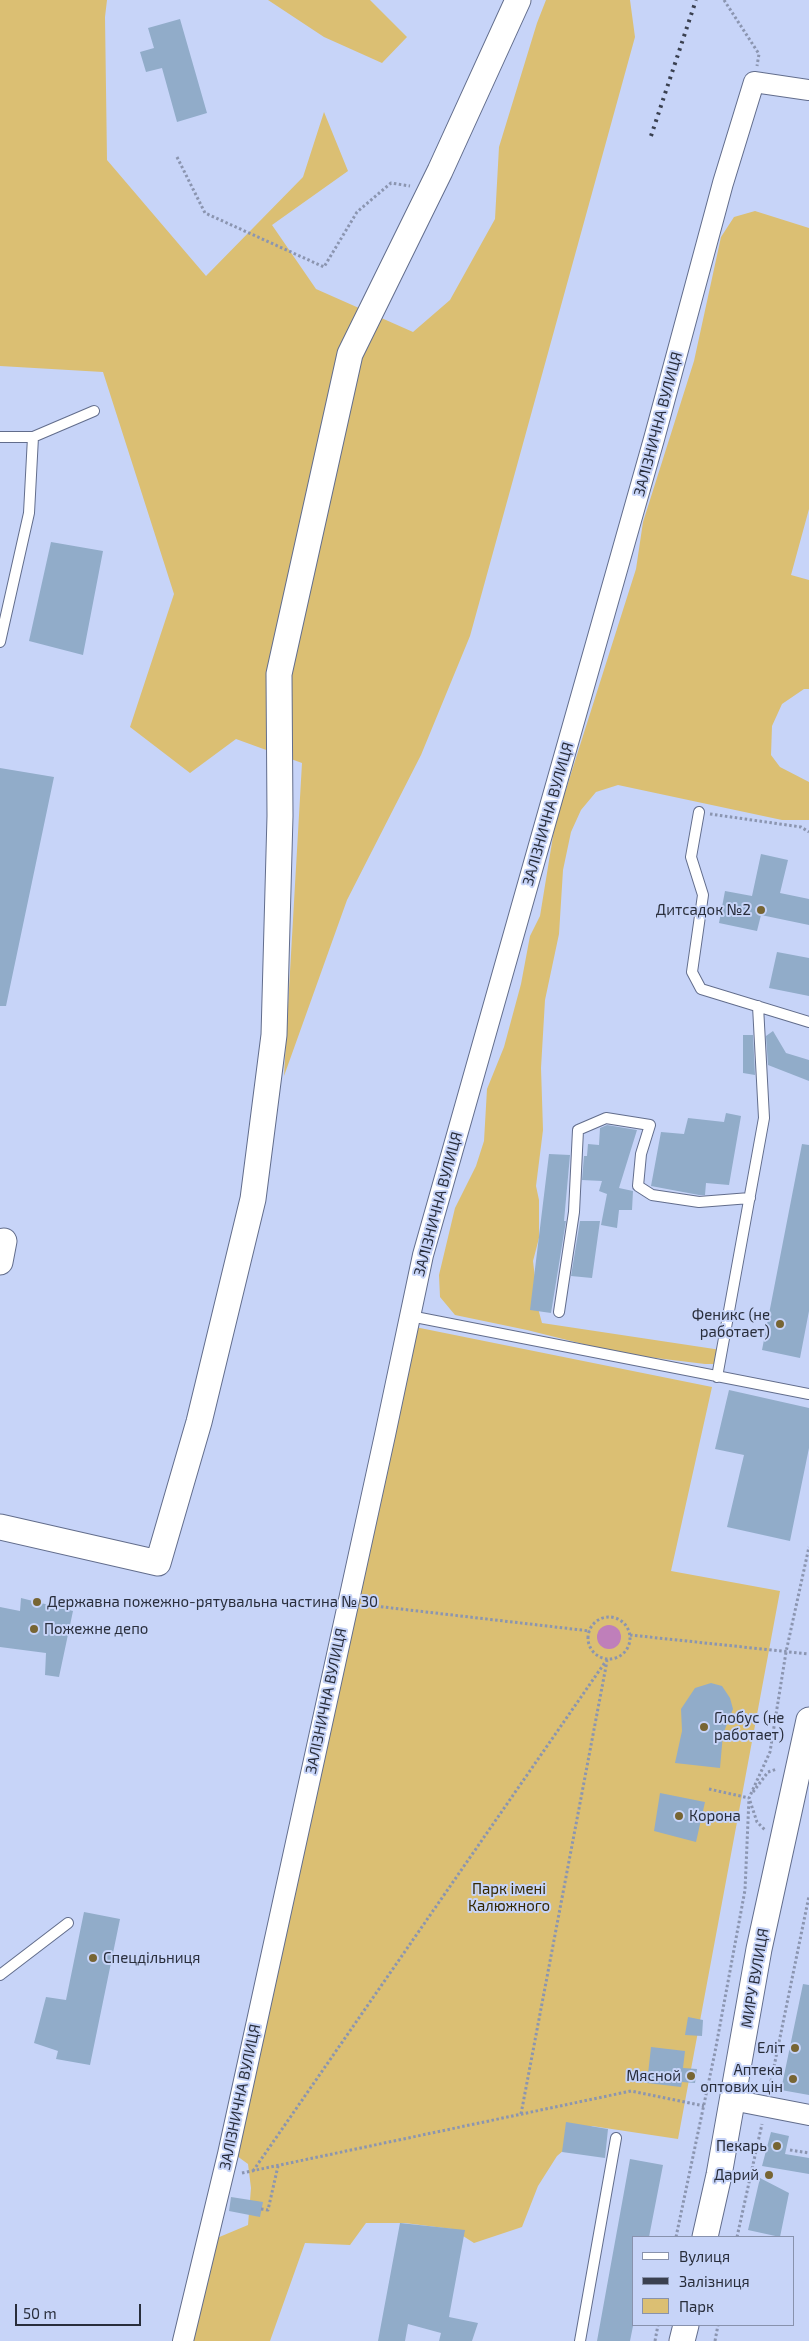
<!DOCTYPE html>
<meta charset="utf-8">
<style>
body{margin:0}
#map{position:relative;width:809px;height:2341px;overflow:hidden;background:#c7d4f8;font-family:"Exo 2",sans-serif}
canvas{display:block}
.legend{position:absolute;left:632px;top:2236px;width:162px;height:90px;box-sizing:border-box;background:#c7d4f8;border:1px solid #8892ad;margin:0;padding:6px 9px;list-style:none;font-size:15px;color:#292e3c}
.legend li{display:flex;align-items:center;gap:10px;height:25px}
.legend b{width:25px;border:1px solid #8892ad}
.scale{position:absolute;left:15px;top:2304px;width:126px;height:22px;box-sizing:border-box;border:2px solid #292e3c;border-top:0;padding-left:6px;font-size:15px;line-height:18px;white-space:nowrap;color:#292e3c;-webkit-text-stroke:4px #c7d4f8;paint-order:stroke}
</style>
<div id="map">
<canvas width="809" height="2341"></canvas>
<ul class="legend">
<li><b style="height:6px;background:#fff"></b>Вулиця</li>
<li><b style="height:6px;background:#3a4050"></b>Залізниця</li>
<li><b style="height:14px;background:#dbbf73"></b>Парк</li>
</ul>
<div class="scale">50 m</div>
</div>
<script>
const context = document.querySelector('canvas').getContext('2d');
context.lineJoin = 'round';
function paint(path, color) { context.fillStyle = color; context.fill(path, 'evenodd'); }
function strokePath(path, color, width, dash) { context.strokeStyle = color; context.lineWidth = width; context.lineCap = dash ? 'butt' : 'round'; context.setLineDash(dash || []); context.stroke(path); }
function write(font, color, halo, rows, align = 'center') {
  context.font = font + ' "Exo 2",sans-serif'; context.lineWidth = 4; context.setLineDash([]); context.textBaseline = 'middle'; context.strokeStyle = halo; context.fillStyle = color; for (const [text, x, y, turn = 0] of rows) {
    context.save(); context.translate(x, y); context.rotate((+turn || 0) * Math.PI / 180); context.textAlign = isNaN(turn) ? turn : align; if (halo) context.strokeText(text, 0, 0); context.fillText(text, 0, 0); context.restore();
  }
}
paint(new Path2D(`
 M0,0H107L105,17L107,160L206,276L303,177L324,112L348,171L272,225L316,289L413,332L450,300L495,219L499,147L537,23L546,0H630L635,37L470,636L421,755L347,900L284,1076L302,763L236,739L190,773L130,727L174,594L103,372L0,366Z
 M268,0H370L407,37L382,63L324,37Z
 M755,211L809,228V509L791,575L809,580V689H804L782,704L772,726L771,755L780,767L809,782V820H782L618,785L596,792L581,810L571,832L563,870L559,934L545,1000L541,1068L543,1130L536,1186L539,1200V1238L533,1261L539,1312L542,1323L721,1350L717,1364H705L623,1354L527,1330L455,1315L440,1297L439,1275L455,1208L476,1166L484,1141L487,1089L504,1047L521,984L530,936L540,916L555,824L636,569L643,522L694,361L721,237L734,217Z
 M415,1327L712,1387L671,1571L780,1591L678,2139L592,2126L557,2156L538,2186L522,2227L474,2243L452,2229L405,2223H366L350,2245L305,2243L270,2341H192L217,2238L248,2225L251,2188L248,2164L237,2156Z`), '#dbbf73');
paint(new Path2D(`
 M597 1637a12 12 0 1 1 24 0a12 12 0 1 1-24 0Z`), '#bf7fba');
paint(new Path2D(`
 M180,19L207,113L177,122L162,68L146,72L140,52L154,48L148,28Z
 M51,542L103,551L83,655L29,641Z
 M0,768L54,777L6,1006H0Z
 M761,854L788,860L780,893L809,899V925L761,915L757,931L719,923L725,891L752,896Z
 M777,952L809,958V996L769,988Z
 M773,1031L786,1053L809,1060V1081L768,1065L766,1036Z
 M743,1035H753L755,1075L743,1073Z
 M726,1113L741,1116L729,1185L706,1183L705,1195H699L651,1186L661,1132L684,1134L688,1118L724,1122Z
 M607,1125L637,1130L619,1188L633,1191L632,1210H619L617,1228L601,1225L607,1194L599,1191L602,1181L582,1180L584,1156H587L588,1144L599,1145L600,1128Z
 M802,1144L809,1145V1311L800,1358L762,1350Z
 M549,1154L570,1155L564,1221H566L551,1313L530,1310Z
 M580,1221H600L592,1278L571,1276Z
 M729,1390L809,1408V1448L790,1541L727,1527L744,1455L715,1449Z
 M21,1598L73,1611L59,1677L45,1675L46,1653L0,1647V1607L20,1611Z
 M711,1683L722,1686L730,1698L733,1709L723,1734L720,1768L675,1763L682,1731L681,1709L695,1688Z
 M660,1793L705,1802L696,1842L654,1831Z
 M84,1912L120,1919L90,2065L56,2059L58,2051L34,2043L46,1997L66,2000Z
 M803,1984L809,1985V2095L781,2090Z
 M688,2017L703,2020L702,2036L685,2035Z
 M651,2047L685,2051L683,2068L697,2069L695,2083L682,2082L681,2087L647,2083Z
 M566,2122L608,2129L605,2158L562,2152Z
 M771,2132L789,2136L785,2154L809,2158V2174L762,2166Z
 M630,2159L663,2165L649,2237H633V2326L630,2341H597Z
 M760,2178L789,2193L780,2237L748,2230Z
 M231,2197L263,2202L260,2217L229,2211Z
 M400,2223L465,2230L449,2317L478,2323L472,2341H439L441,2333L408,2324L405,2341H378Z`), '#91acc9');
const service = new Path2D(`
 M0,437H33L94,411
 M0,642L29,513L33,437
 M699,812L691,857L703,895L692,972L701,989L809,1022
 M559,1312L574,1212L578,1130L606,1118L650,1125L641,1154L638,1186L652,1195L699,1202L750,1198
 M410,1316L809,1394
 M717,1377L764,1118L758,1006
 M0,1975L68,1923
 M580,2341L616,2138`);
const minor = new Path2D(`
 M732,2100L809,2115
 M183,2341L228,2154L385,1435L423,1255L654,439L723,183L754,82L809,90`);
const tertiary = new Path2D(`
 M0,1262L4,1241
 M0,1527L158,1563L199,1422L253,1199L274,1035L280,816L279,674L350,354L440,171L518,0
 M705,2237L719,2175L759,1949L809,1720
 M682,2341L686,2325`);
strokePath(service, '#626d8c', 12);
strokePath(minor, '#626d8c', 22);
strokePath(tertiary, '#626d8c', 27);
strokePath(new Path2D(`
 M724,0L759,54L757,66
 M177,157L205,213L324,267L357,212L391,183L410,186
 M710,814L801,827L809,832
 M366,1605L590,1631
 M588 1638a21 21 0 1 1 42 0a21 21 0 1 1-42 0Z
 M630,1635L809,1654
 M709,1789L749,1798
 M753,1792L768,1772L777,1769
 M750,1801L757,1822L765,1830
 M769,2091L809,1896
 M521,2114L607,1661
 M790,2150L809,2153
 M253,2171L608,1658
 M242,2173L631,2091L704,2106
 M261,2209L268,2210L278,2166
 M676,2237L715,2052L745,1890L749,1798L770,1752L786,1652L809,1547
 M737,2237L762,2124
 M655,2341L658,2325
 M715,2341L718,2325`), '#8b95b0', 3, [2.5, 2.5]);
strokePath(service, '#fff', 10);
strokePath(minor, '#fff', 20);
strokePath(tertiary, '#fff', 25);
strokePath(new Path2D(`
 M651,136L696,0`), '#3a4050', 4, [2.5, 5]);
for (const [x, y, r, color] of [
 [761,910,5,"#776533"],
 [780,1324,5,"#776533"],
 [37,1602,5,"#776533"],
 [34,1629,5,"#776533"],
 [704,1727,5,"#776533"],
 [679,1816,5,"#776533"],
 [93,1958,5,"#776533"],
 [795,2048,5,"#776533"],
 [691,2076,5,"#776533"],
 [793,2079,5,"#776533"],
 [777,2146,5,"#776533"],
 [769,2175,5,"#776533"]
]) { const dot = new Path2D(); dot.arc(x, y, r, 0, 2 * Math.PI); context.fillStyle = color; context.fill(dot); strokePath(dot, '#c7d4f8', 2); }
write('15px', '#292e3c', '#c7d4f8', [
 ["ЗАЛІЗНИЧНА ВУЛИЦЯ",658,424,-75],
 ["ЗАЛІЗНИЧНА ВУЛИЦЯ",548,814,-74],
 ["ЗАЛІЗНИЧНА ВУЛИЦЯ",438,1204,-75],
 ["ЗАЛІЗНИЧНА ВУЛИЦЯ",326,1701,-78],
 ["МИРУ ВУЛИЦЯ",755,1978,-80],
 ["ЗАЛІЗНИЧНА ВУЛИЦЯ",240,2097,-78]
]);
write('15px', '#292e3c', '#c7d4f8', [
 ["Дитсадок №2",751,910],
 ["Феникс (не",770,1315],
 ["работает)",770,1332],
 ["Державна пожежно-рятувальна частина № 30",47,1602,"left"],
 ["Пожежне депо",44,1629,"left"],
 ["Глобус (не",714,1718,"left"],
 ["работает)",714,1735,"left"],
 ["Корона",689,1816,"left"],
 ["Спецдільниця",103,1958,"left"],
 ["Еліт",785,2048],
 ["Аптека",783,2070],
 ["оптових цін",783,2087],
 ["Мясной",681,2076],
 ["Пекарь",767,2146],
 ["Дарий",759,2175]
], 'right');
write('15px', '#352801', '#c7d4f8', [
 ["Парк імені",509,1889],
 ["Калюжного",509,1906]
]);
</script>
